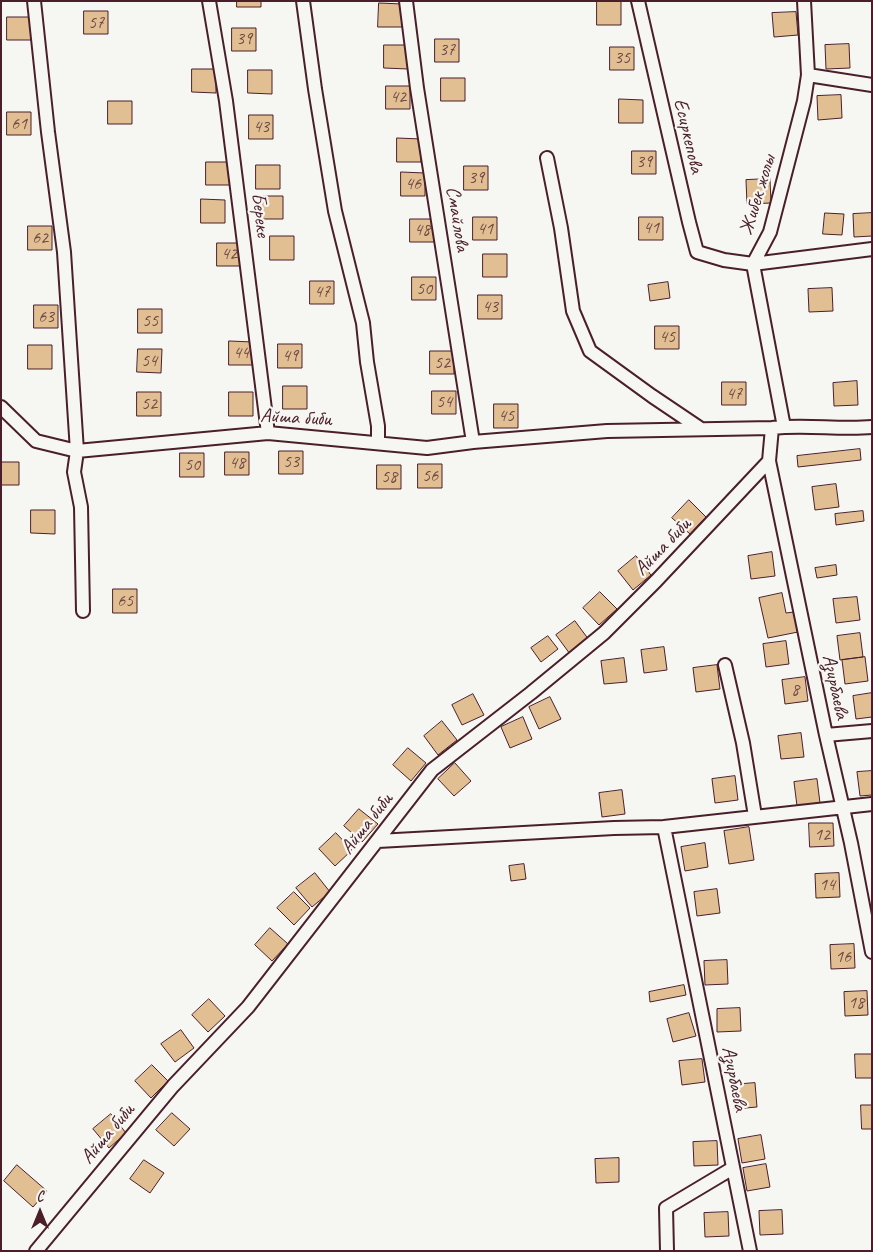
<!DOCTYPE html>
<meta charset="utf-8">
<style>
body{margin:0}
#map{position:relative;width:873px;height:1252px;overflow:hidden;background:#f6f6f2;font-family:Caveat,sans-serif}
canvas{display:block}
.frame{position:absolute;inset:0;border:2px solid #4a1f2b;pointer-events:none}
.north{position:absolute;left:15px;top:1187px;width:50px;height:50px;-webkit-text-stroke:4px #f6f6f2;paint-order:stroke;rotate:0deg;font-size:14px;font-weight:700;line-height:20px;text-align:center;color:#4a1f2b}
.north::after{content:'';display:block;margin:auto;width:18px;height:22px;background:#4a1f2b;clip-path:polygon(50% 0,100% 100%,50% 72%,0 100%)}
</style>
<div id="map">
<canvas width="873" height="1252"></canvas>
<div class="frame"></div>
<div class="north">С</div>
</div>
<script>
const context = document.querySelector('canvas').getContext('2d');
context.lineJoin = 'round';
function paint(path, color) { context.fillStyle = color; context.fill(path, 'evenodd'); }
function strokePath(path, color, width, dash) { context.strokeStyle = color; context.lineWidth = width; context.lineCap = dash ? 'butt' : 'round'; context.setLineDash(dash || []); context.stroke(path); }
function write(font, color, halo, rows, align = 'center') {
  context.font = font + ' Caveat,sans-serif'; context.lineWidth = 4.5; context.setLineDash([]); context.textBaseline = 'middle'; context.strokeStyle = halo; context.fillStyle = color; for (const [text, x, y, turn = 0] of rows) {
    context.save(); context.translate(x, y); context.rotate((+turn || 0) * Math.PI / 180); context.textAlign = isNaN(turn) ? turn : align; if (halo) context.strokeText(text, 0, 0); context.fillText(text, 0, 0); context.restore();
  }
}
const building = new Path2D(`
 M237,1H261V7H237Z
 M597,1H621V25H597Z
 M379,3L402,4V27H378Z
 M84,11H108V34H84Z
 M796,12L798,35L774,37L772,13Z
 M7,17H31V40H7Z
 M232,28H256V51H232Z
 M435,39H459V62H435Z
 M849,44L850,68L826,69L825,45Z
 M384,45H408V69L384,68Z
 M610,47H634V70H610Z
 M192,69H216V93L192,92Z
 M248,70H272V94L248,93Z
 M441,78H465V101H441Z
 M386,86H410V109H386Z
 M841,95L842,118L818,120L817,96Z
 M619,99L643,100V123H619Z
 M108,101H132V124H108Z
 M7,112H31V135H7Z
 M249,115H273V139H249Z
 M397,138L421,139V162H397Z
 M632,151H656V174H632Z
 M206,162H230V185H206Z
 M256,165H280V189H256Z
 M464,166H488V190H464Z
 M401,172L425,173V196H401Z
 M770,179L771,203L747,204L746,180Z
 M259,196H283V219H259Z
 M201,199L225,200V223H201Z
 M825,213L844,214L842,235L823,234Z
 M872,213V236L854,237L853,214Z
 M473,217H497V240H473Z
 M639,217H663V240H639Z
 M410,219H434V242H410Z
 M28,226H52V250H28Z
 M270,236H294V260H270Z
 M217,243H241V266H217Z
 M483,254H507V277H483Z
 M412,277H436V300H412Z
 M310,281H334V304H310Z
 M668,282L670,298L650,301L648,285Z
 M832,288L833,311L809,312L808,289Z
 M478,295H502V319H478Z
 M34,305H58V328H34Z
 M138,309H162V333H138Z
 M655,326H679V349H655Z
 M229,341L253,342V365H229Z
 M278,344H302V368H278Z
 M28,345H52V369H28Z
 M138,349H162L161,373L137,372Z
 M430,351H454V374H430Z
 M857,381L858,405L834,406L833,383Z
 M722,382H746V405H722Z
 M283,386H307V409H283Z
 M432,391H456V414H432Z
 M137,392H161V416H137Z
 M229,392H253V416H229Z
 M494,404H518V428H494Z
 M860,449L861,460L798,467L797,456Z
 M279,451H303V474H279Z
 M225,452H249V475H225Z
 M180,453H204V477H180Z
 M1,462H19V485H1Z
 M418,464H442V488H418Z
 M377,465H401V489H377Z
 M836,484L839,507L815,510L812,487Z
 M689,500L706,517L690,534L672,518Z
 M31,510H55V534L31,533Z
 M863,511L864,521L836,525L835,514Z
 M772,552L775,576L751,579L748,556Z
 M636,556L651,575L633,590L618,571Z
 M836,565L837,575L817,578L815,568Z
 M113,589H137V613H113Z
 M600,592L617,609L599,625L583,608Z
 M782,593L786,613L794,612L798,632L768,638L759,598Z
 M857,597L860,620L836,623L833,599Z
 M575,621L589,640L570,654L556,635Z
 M860,633L863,657L840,660L837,636Z
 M548,636L558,649L541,662L531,648Z
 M786,641L789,664L766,667L763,644Z
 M664,647L667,670L644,673L641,650Z
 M865,657L868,681L845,684L842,660Z
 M624,658L627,682L604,684L601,661Z
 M717,665L720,689L696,692L693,668Z
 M805,677L808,701L785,704L782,680Z
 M872,693V717L856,719L853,696Z
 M473,694L484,715L462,725L452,705Z
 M550,697L561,719L539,729L529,707Z
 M523,717L532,739L510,748L501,727Z
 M442,721L457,740L438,755L424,736Z
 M801,733L804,757L781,759L778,736Z
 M408,748L426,763L411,781L393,765Z
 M455,763L471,781L454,796L438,779Z
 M872,771V795L860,796L857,772Z
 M735,776L738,800L715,803L712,779Z
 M817,779L820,803L797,806L794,782Z
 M622,790L625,814L602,817L599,793Z
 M359,809L378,824L362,842L344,826Z
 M809,823H833L834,846L810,847Z
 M749,827L754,860L729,864L724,831Z
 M336,833L352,850L335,866L319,849Z
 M705,843L708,867L685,871L681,847Z
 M524,864L526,879L511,881L509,866Z
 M315,873L330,892L312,907L296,888Z
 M839,873L840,897L816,898L815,874Z
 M717,889L720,913L697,916L694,892Z
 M294,892L310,908L294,925L277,908Z
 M270,928L288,944L272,961L255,945Z
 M854,944L855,968L831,969L830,945Z
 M727,960L728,984L705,985L704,961Z
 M684,985L686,995L650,1002L649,992Z
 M867,991L868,1015L845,1016L844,992Z
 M209,999L225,1016L208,1032L192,1015Z
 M740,1008L741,1031L717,1032V1009Z
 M689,1013L696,1036L673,1042L667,1019Z
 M181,1030L194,1048L175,1062L161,1044Z
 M855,1054H872V1078H856Z
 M702,1059L705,1082L682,1085L679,1061Z
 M152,1065L168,1081L151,1098L135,1081Z
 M755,1083L757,1107L734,1109L731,1085Z
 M861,1105H872V1129H862Z
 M172,1113L190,1129L174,1146L156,1130Z
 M111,1114L126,1133L109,1148L93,1129Z
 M761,1135L765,1159L742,1163L738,1139Z
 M717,1141L718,1165L694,1166L693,1142Z
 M619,1158V1182L596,1183L595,1159Z
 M144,1160L164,1173L150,1193L130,1179Z
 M766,1164L770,1187L747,1191L743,1168Z
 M17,1165L47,1191L33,1207L4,1181Z
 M782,1210L783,1234L760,1235L759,1211Z
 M728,1212L729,1236L705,1237L704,1213Z`);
paint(building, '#e2bf93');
strokePath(building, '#4a1f2b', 1);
const street = new Path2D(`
 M34,1L48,132L64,252L77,451L74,472L81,507L83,611
 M209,1L226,101L268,433
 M303,1L315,89L335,211L363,323L367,362L378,426V443
 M406,1L417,88L473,442
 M638,1L689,222L697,252L724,260L753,264L872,249
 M808,75L872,85
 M547,158L561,228L573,311L590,351L652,396L701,429
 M1,407L36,441L77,451L268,433L427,448L473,442L607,431L772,428C805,424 839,430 872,427
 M784,427L753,264L770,232L804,101L808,75L804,1
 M772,428L769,461L826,735L851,843L872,952
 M725,665L743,743L755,816
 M826,735L872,731
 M664,827L750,1251
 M378,841L614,828L664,827L872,804
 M36,1251L173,1086L248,1007L432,770L531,693L604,633L656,581L769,461
 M667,1251L666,1208L733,1168`);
strokePath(street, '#4a1f2b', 16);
strokePath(street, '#f6f6f2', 12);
write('18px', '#704745', null, [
 ["57",96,23],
 ["39",244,39],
 ["37",447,50],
 ["35",622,58],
 ["42",398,97],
 ["61",19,124],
 ["43",261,127],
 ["39",644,162],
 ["39",476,178],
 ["46",413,184],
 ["41",651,228],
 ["41",485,229],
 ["48",422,230],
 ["62",40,238],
 ["42",229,254],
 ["50",424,289],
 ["47",322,292],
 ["43",490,307],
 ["63",46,317],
 ["55",150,321],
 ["45",667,337],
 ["44",241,353],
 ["49",290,356],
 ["54",149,361],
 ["52",442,363],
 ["47",734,394],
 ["54",444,402],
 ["52",149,404],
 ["45",506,416],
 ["53",291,462],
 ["48",237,463],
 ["50",192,465],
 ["56",430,476],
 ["58",389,477],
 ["65",125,601],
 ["8",795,690],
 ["12",822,835],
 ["14",827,885],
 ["16",843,957],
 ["18",856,1003]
]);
write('20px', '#4a1f2b', '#f6f6f2', [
 ["Есиркепова",688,136,77],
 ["Жибек жолы",758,195,-73],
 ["Береке",260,215,83],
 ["Смайлова",457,219,81],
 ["Айша биби",296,418,3],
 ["Айша биби",663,547,-46],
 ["Азирбаева",835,687,78],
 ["Айша биби",367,824,-52],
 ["Азирбаева",734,1079,79],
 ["Айша биби",108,1134,-50]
]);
</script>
